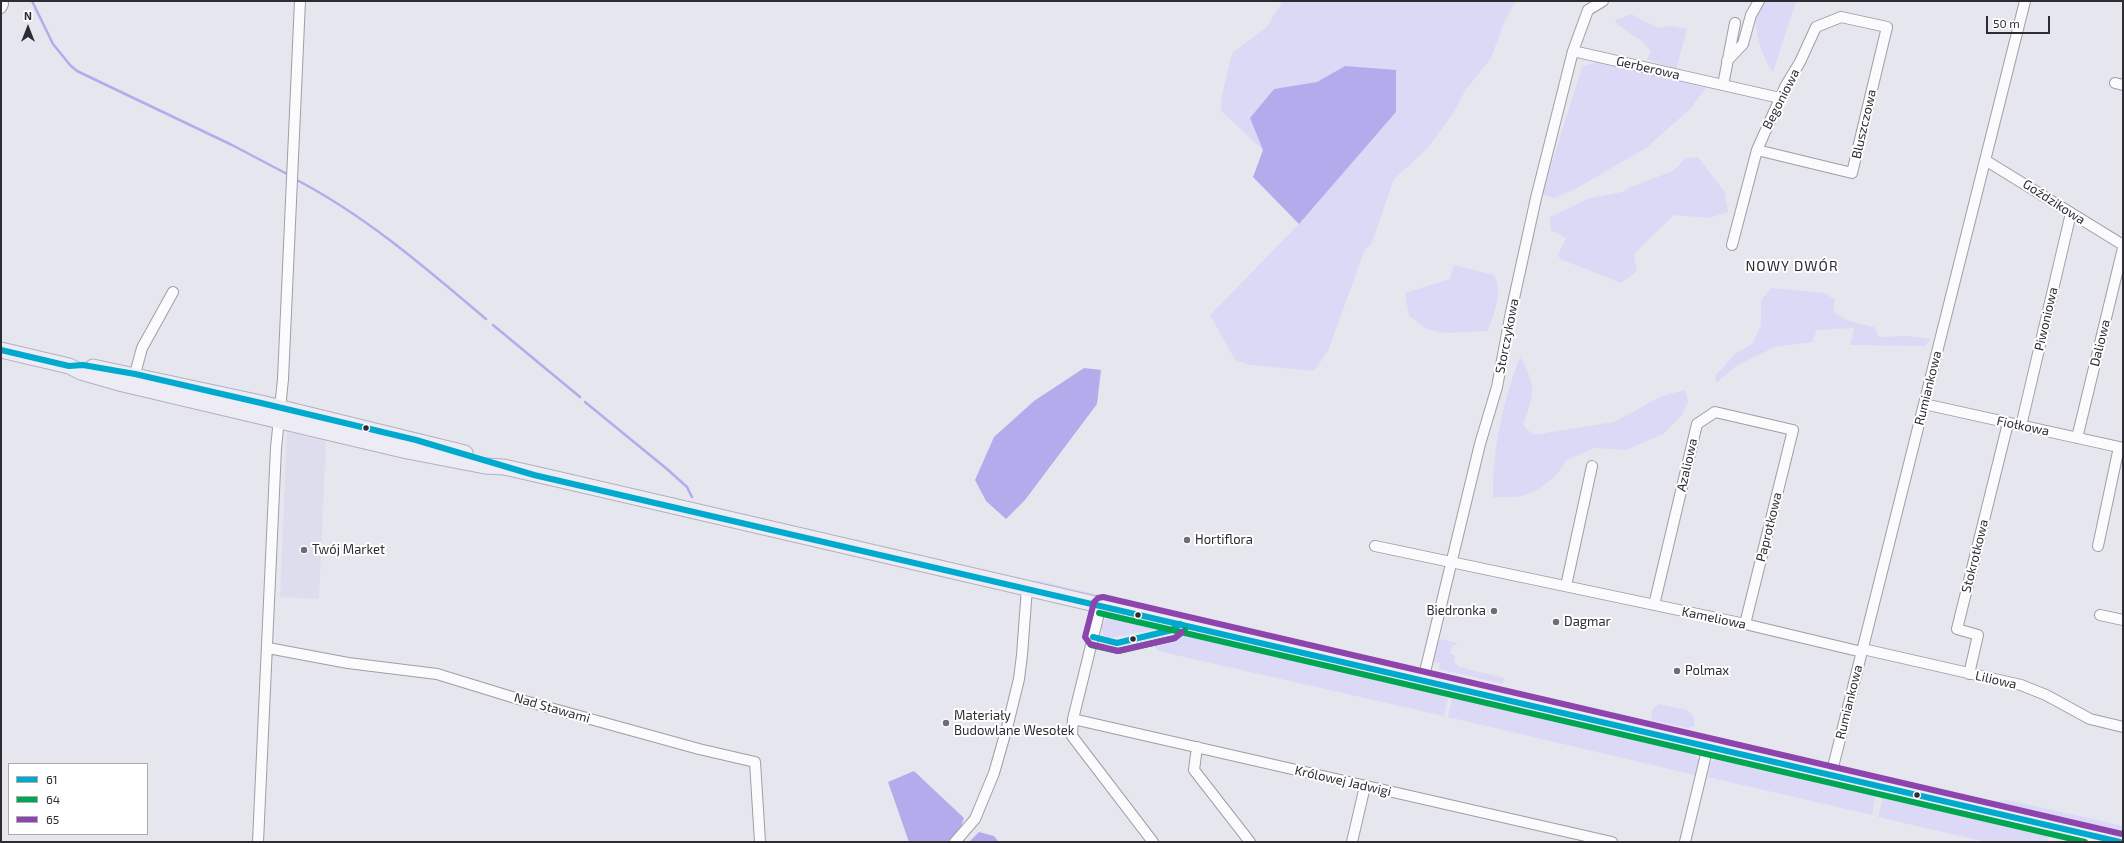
<!DOCTYPE html>
<meta charset="utf-8">
<style>
body{margin:0}
#map{position:relative;width:2124px;height:843px;overflow:hidden;background:#e6e6ef;font-family:"Exo 2",sans-serif}
canvas{display:block}
.frame{position:absolute;inset:0;border:2px solid #2d2c33;pointer-events:none}
.legend{position:absolute;left:8px;top:763px;width:140px;height:72px;box-sizing:border-box;background:#fff;border:1px solid #ababad;margin:0;padding:5px 7px;list-style:none;font-size:12px;color:#2d2c33}
.legend li{display:flex;align-items:center;gap:8px;height:20px}
.legend b{width:20px;border:1px solid #ababad}
.north{position:absolute;left:8px;top:8px;width:40px;height:40px;-webkit-text-stroke:3px #fff;paint-order:stroke;rotate:0deg;font-size:11px;font-weight:700;line-height:16px;text-align:center;color:#2d2c33}
.north::after{content:'';display:block;margin:auto;width:14px;height:18px;background:#2d2c33;clip-path:polygon(50% 0,100% 100%,50% 72%,0 100%)}
.scale{position:absolute;left:1986px;top:16px;width:64px;height:18px;box-sizing:border-box;border:2px solid #2d2c33;border-top:0;padding-left:5px;font-size:12px;line-height:14px;white-space:nowrap;color:#2d2c33;-webkit-text-stroke:3px #fff;paint-order:stroke}
</style>
<div id="map">
<canvas width="2124" height="843"></canvas>
<div class="frame"></div>
<ul class="legend">
<li><b style="height:5px;background:#00a9ce"></b>61</li>
<li><b style="height:5px;background:#00a651"></b>64</li>
<li><b style="height:5px;background:#8e44ad"></b>65</li>
</ul>
<div class="north">N</div>
<div class="scale">50 m</div>
</div>
<script>
const context = document.querySelector('canvas').getContext('2d');
context.lineJoin = 'round';
function paint(path, color) { context.fillStyle = color; context.fill(path, 'evenodd'); }
function strokePath(path, color, width, dash) { context.strokeStyle = color; context.lineWidth = width; context.lineCap = dash ? 'butt' : 'round'; context.setLineDash(dash || []); context.stroke(path); }
function write(font, color, halo, rows, align = 'center') {
  context.font = font + ' "Exo 2",sans-serif'; context.lineWidth = 4; context.setLineDash([]); context.textBaseline = 'middle'; context.strokeStyle = halo; context.fillStyle = color; for (const [text, x, y, turn = 0] of rows) {
    context.save(); context.translate(x, y); context.rotate((+turn || 0) * Math.PI / 180); context.textAlign = isNaN(turn) ? turn : align; if (halo) context.strokeText(text, 0, 0); context.fillText(text, 0, 0); context.restore();
  }
}
paint(new Path2D(`
 M287,432L326,441L319,599L280,597Z`), '#deddee');
paint(new Path2D(`
 M1283,1H1516L1504,23L1491,58L1465,91L1454,112L1427,149L1394,179L1371,245L1365,249L1328,351L1314,371L1251,365L1235,360L1210,315L1299,224L1396,112L1345,66L1317,82L1274,89L1250,118L1263,150L1221,111L1222,95L1232,53L1266,28Z
 M1755,1H1796L1773,72C1757,49 1755,28 1755,1Z
 M1631,14L1658,28L1671,26L1687,29L1676,70L1647,59L1651,52L1642,41L1618,25L1615,20Z
 M1599,61L1706,88L1690,109L1646,148L1577,188L1555,198L1542,194L1582,67Z
 M1698,157L1724,191L1728,212L1708,218L1674,215L1634,254L1637,271L1621,283L1560,259L1558,255L1566,238L1551,230L1550,217L1590,198L1622,192L1631,187L1673,171L1686,158Z
 M1454,265L1494,275C1503,292 1494,314 1488,331L1445,333L1427,329L1409,316L1405,293L1450,279Z
 M1771,288L1825,293L1835,300L1833,312L1849,321L1874,327L1879,337L1906,336L1931,339L1925,346L1850,345L1854,328L1817,330L1812,342L1775,347L1738,365L1716,383L1715,376L1735,354L1752,344L1761,325V300Z
 M1520,357C1537,386 1534,395 1523,425L1533,435L1614,422L1662,396L1685,390L1688,402L1682,415L1663,434L1627,450L1594,448L1565,461C1562,474 1536,493 1522,496C1513,498 1503,497 1493,497C1492,450 1503,401 1520,357Z
 M1036,580L1113,598L1107,599L1038,583Z
 M1116,616L1158,627V629L1109,638L1103,634L1101,626L1106,619Z
 M1180,634H1189L1446,693L1448,698L1444,716L1158,651L1152,642L1158,638Z
 M1441,639L1456,643L1457,646L1452,645L1450,654L1455,655L1454,661L1459,667L1504,678L1503,684L1439,669L1440,663L1432,661L1436,644Z
 M1333,649L1417,669L1413,670L1333,651Z
 M1456,695L1691,750L1699,760L1695,775L1448,717L1452,698Z
 M1532,696L1619,716L1616,717L1533,698Z
 M1659,704L1687,710L1694,717V726L1688,728L1652,720C1650,712 1652,708 1659,704Z
 M1719,757L1876,794L1872,815L1708,777L1710,763Z
 M1952,792L1990,802L2008,800L2123,826V835L1991,804Z
 M1887,795L2047,833L2049,835L2047,842H1986L1878,817L1883,797Z`), '#dcd9f6');
paint(new Path2D(`
 M1345,66L1396,70V112L1299,224L1253,177L1263,150L1250,118L1274,89L1317,82Z
 M1084,368L1101,370L1097,404L1025,500L1006,519L986,501L975,480L994,437L1034,401Z
 M914,771L964,818L959,832L947,842H909L888,782Z
 M979,832L994,836L999,842H969Z`), '#b4abec');
strokePath(new Path2D(`
 M32,1L53,44L70,65L77,71L232,145L289,175
 M295,179C366,216 426,268 486,319
 M493,325L580,397
 M585,402L667,469L687,487L692,497`), '#b4abec', 2.5);
const minor = new Path2D(`
 M1,8L3,4
 M1573,51L1780,98
 M1727,61L1743,44L1751,15L1759,1
 M2115,83L2123,85
 M1723,85L1735,23
 M1985,160L2123,245
 M1732,245L1757,150L1786,85L1800,62L1816,27L1841,17L1887,27L1852,173L1757,150
 M135,374L142,348L173,292
 M1924,404L2123,448
 M2021,426L2071,213
 M2077,438L2123,248
 M1375,546L1745,624L1862,652
 M2098,546L2119,447
 M1566,586L1592,466
 M1101,605L1073,719L1072,736L1153,842
 M1654,605L1697,424L1715,412L1793,430L1745,624
 M2100,615L2123,620
 M268,648L348,663L437,674L525,701L699,749L755,762L760,842
 M1863,649L2021,685L2046,695L2090,719L2123,727
 M1969,674L1978,635L1957,629L2008,423
 M1423,680L1480,444L1497,387L1511,312L1536,198L1573,51L1588,10L1603,1
 M1073,719L1612,842
 M1197,747L1194,770L1250,842
 M1831,775L2025,1
 M258,842L276,448L283,379L300,1
 M955,842L975,819L994,773L1008,724L1019,679L1022,655L1027,588
 M1352,842L1365,786
 M1685,842L1708,746`);
const primary = new Path2D(`
 M1,350L69,366L81,372L123,384L407,451L485,466L504,467L561,480L2120,842
 M93,367L261,403L465,453`);
strokePath(minor, '#9e9ea5', 12);
strokePath(primary, '#b2b0c2', 17);
strokePath(minor, '#fbfbfd', 10);
strokePath(primary, '#edebf4', 15);
strokePath(new Path2D(`
 M1,350L69,366L83,365L135,374L261,403L416,440L534,475L2120,842
 M1093,637L1117,643L1172,630L1180,624`), '#00a9ce', 6);
strokePath(new Path2D(`
 M1099,613L2085,842
 M1091,645L1118,651L1175,638L1185,630`), '#00a651', 6);
strokePath(new Path2D(`
 M1182,632L1175,638L1118,651L1090,644L1085,637L1094,602L1098,598L1103,597L2122,834`), '#8e44ad', 6);
for (const [x, y, r, color] of [
 [366,428,3.5,"#2d2c33"],
 [1187,540,4,"#6e6d75"],
 [304,550,4,"#6e6d75"],
 [1494,611,4,"#6e6d75"],
 [1138,615,3.5,"#2d2c33"],
 [1556,622,4,"#6e6d75"],
 [1133,639,3.5,"#2d2c33"],
 [1677,671,4,"#6e6d75"],
 [946,723,4,"#6e6d75"],
 [1917,795,3.5,"#2d2c33"]
]) { const dot = new Path2D(); dot.arc(x, y, r, 0, 2 * Math.PI); context.fillStyle = color; context.fill(dot); strokePath(dot, '#fff', 1.5); }
write('13px', '#2d2c33', '#fff', [
 ["Gerberowa",1648,68,13],
 ["Begoniowa",1781,99,-63],
 ["Bluszczowa",1864,124,-77],
 ["Goździkowa",2054,202,33],
 ["Piwoniowa",2046,319,-77],
 ["Storczykowa",1507,336,-79],
 ["Daliowa",2100,343,-76],
 ["Rumiankowa",1928,388,-76],
 ["Fiołkowa",2023,426,12],
 ["Azaliowa",1687,465,-77],
 ["Paprotkowa",1769,527,-76],
 ["Stokrotkowa",1975,556,-76],
 ["Kameliowa",1714,618,12],
 ["Liliowa",1996,680,13],
 ["Rumiankowa",1849,702,-76],
 ["Nad Stawami",552,708,16],
 ["Królowej Jadwigi",1343,781,13]
]);
write('13px', '#2d2c33', '#fff', [
 ["Hortiflora",1195,540],
 ["Twój Market",312,550],
 ["Biedronka",1486,611,"right"],
 ["Dagmar",1564,622],
 ["Polmax",1685,671],
 ["Materiały",954,716],
 ["Budowlane Wesołek",954,731]
], 'left');
context.letterSpacing = '1px';
write('14px', '#2d2c33', '#fff', [
 ["NOWY DWÓR",1792,266]
]);
context.letterSpacing = '0px';
</script>
